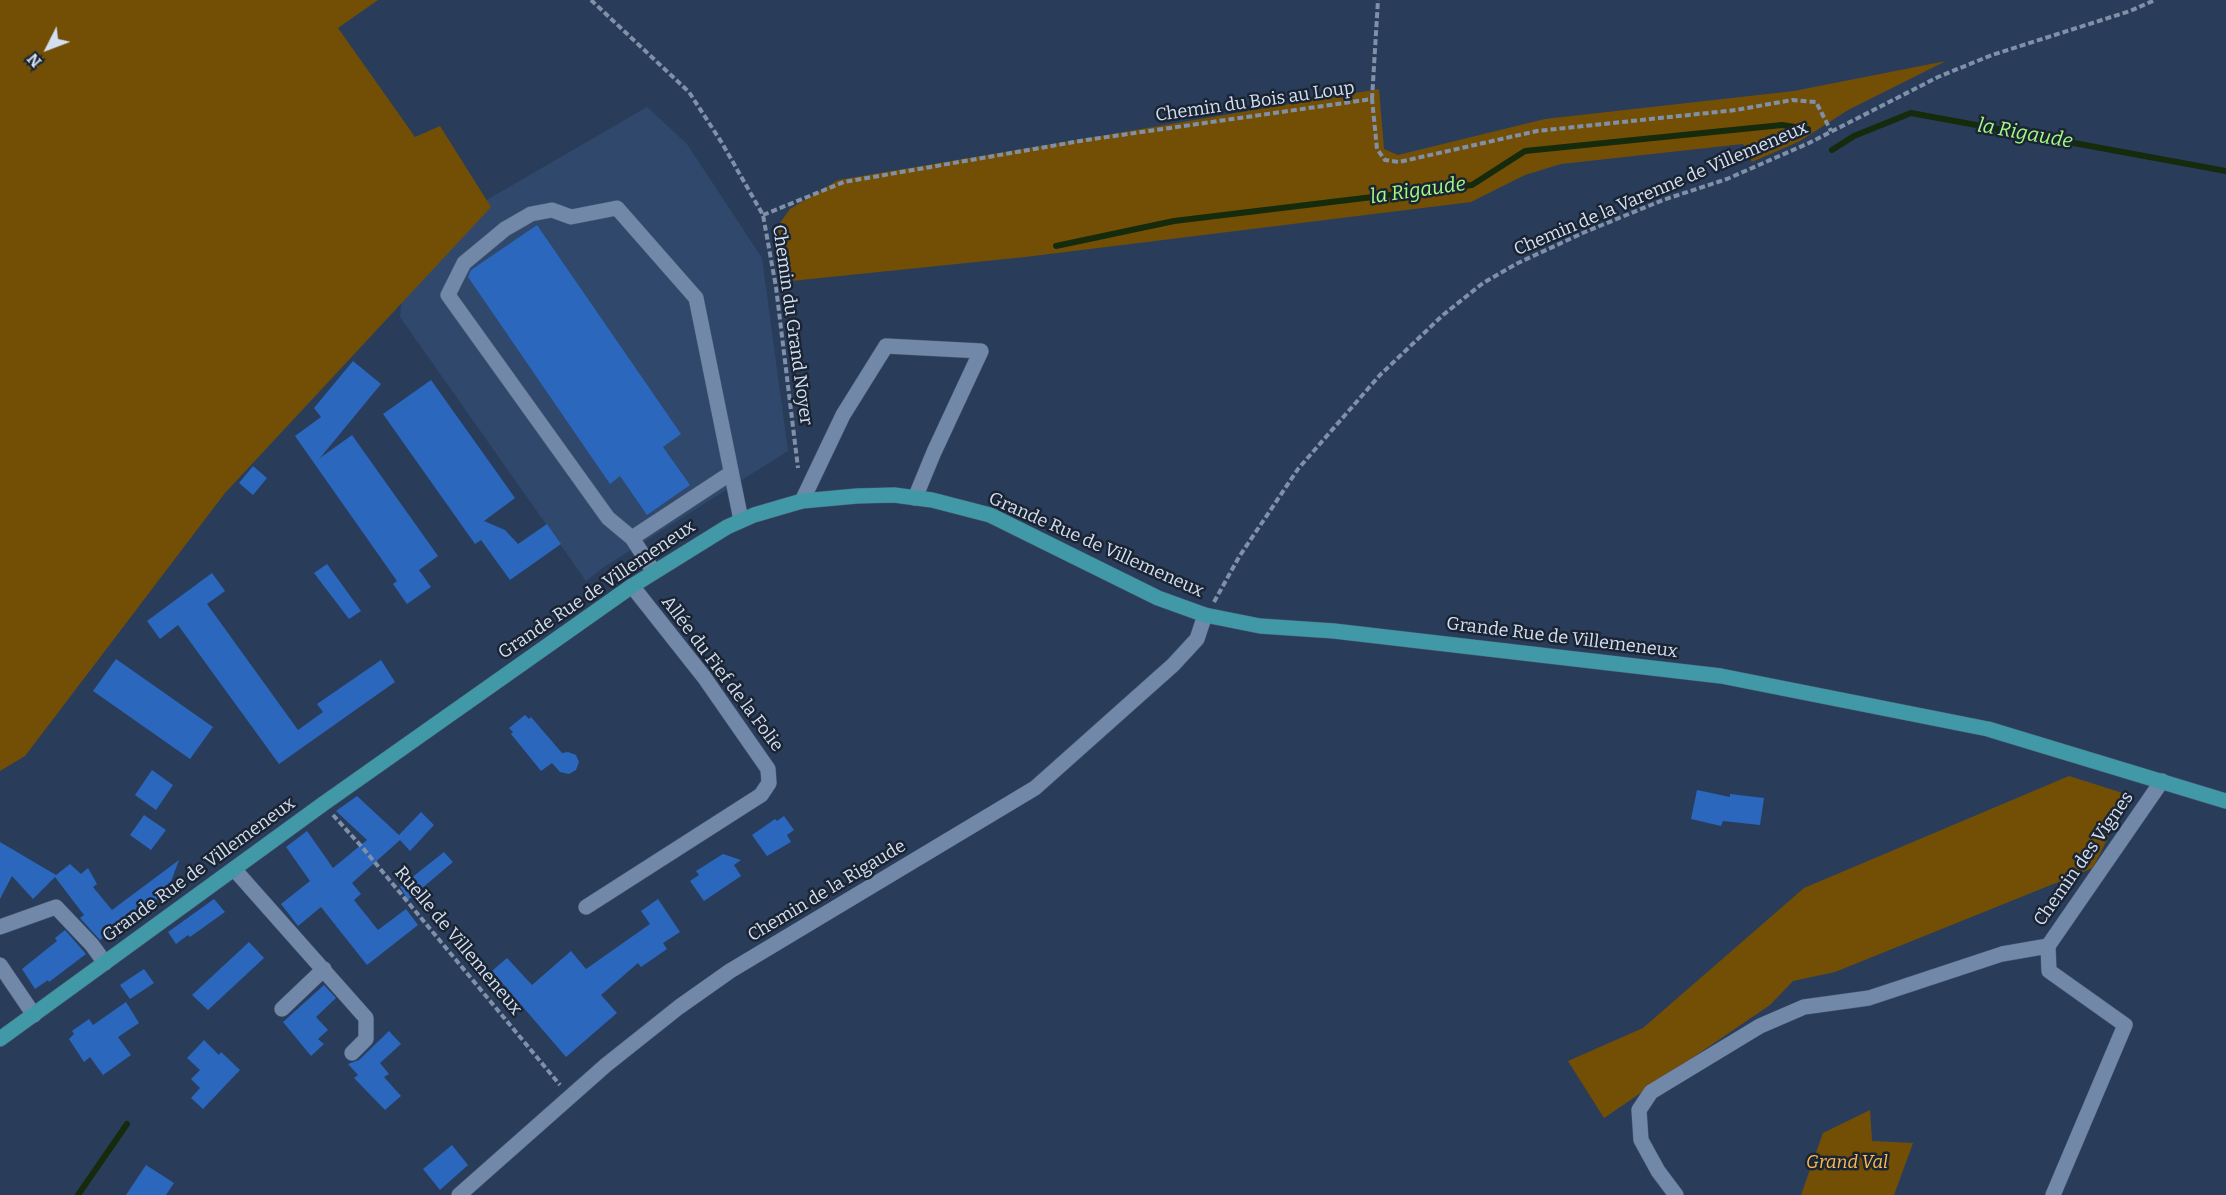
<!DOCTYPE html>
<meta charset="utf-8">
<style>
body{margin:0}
#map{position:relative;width:2226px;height:1195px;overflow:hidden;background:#293d5b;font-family:Bitter,serif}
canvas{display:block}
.north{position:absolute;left:18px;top:18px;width:60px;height:60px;-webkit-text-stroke:4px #1b2432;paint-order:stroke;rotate:228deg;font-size:16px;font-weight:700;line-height:24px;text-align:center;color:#d3e0f2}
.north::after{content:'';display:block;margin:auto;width:21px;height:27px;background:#d3e0f2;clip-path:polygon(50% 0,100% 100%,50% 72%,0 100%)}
</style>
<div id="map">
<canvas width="2226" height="1195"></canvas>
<div class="north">N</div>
</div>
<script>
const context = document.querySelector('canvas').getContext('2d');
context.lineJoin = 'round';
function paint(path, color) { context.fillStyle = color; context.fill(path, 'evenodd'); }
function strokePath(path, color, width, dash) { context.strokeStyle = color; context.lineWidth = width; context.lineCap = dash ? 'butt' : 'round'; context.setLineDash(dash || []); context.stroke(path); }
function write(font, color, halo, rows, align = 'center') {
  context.font = font + ' Bitter,serif'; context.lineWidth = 5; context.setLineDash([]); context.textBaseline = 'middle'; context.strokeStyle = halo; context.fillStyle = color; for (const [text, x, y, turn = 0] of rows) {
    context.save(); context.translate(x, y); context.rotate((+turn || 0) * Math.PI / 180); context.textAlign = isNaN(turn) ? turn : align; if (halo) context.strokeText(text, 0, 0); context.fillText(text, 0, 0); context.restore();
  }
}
paint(new Path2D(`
 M647,107L687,144L762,258L788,451L604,567L586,581L400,317L403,293L466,212Z`), '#30486b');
paint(new Path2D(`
 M0,0H378L338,28L415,137L440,126L491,207L225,493L25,756L0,771Z
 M1946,61L1848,110L1800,141L1752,162L1743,144L1561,164L1525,175L1471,202L1025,257L791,281L777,227L790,209L838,180L1379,89L1384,149L1398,155L1545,119L1794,91Z
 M2069,776L2129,795L2093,868L1835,972L1793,981L1770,1005L1604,1118L1568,1061L1643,1028L1804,888Z
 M1870,1110L1872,1141L1913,1143L1894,1195H1801L1823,1133Z`), '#734f06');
strokePath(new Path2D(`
 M1832,150L1854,136L1911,113L2226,171
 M1056,246L1174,221L1472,185L1525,151L1782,125L1808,129
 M78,1195L127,1124`), '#152b0c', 6);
paint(new Path2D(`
 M537,225L681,434L663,447L690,485L647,515L620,476L610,484L468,277L471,270Z
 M353,361L381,384L320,458L352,435L438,556L419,570L431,587L407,604L393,584L397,581L295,436L321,417L314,408Z
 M431,380L515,498L484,521L505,530L518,544L547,524L561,544L510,580L481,540L475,544L383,414Z
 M253,466L267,478L253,495L239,483Z
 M327,564L361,611L349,619L314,573Z
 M212,573L225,591L207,604L298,730L323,712L317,704L381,660L395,682L279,764L178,625L160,639L147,621Z
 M116,659L213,727L190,759L93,691Z
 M525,715L529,719L531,717L562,753L568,752L576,755L579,762L576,770L569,774L560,772L552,763L541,771L511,734L513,732L509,728Z
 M152,770L173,785L156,810L135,795Z
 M1697,790L1730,797V794L1764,798L1760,825L1723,821L1721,826L1691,819Z
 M357,796L399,835L421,812L434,825L410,851L400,840L352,883L361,894L354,900L378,930L406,909L418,925L367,965L321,907L298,926L281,904L310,881L286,847L307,831L333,868L367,840L336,811Z
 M144,815L166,830L151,850L130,835Z
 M784,816L794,830L787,835L791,842L767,856L752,835L775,819L777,821Z
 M0,842L56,875L70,864L81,874L88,868L97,884L93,887L112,910L179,860L169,887L147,909L100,940L80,918L84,915L55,877L33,899L12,876L0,899Z
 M444,852L453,862L408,900L400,887Z
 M723,854L741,860L734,865L741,876L704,901L690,881L699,875L696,871Z
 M214,899L225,912L190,937L188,935L176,944L168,932Z
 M658,899L680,932L663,943L667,949L641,967L638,963L601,995L617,1013L566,1057L492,971L507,958L532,985L571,951L586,969L650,924L641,911Z
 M65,930L86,954L49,982L48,980L35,989L22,969L57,941L55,938Z
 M249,942L264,958L208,1010L192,995Z
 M144,969L154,983L130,999L120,985Z
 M324,985L336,998L316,1017L328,1030L318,1039L324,1044L311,1056L283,1022Z
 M126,1002L139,1023L118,1037L131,1055L103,1075L90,1057L84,1062L69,1039L74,1034L72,1031L89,1019L93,1025Z
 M389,1031L401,1044L380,1063L389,1074L384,1077L401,1096L385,1110L354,1078L358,1075L348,1064L359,1060Z
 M204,1040L219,1055L221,1052L240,1070L203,1109L191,1098L200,1088L191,1079L200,1070L187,1058Z
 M452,1145L468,1165L440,1190L423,1169Z
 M146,1165L174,1183L166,1195H126Z`), '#2b67bc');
const minor = new Path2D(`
 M731,473L632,538L608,518L448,295L464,263L505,229L531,214L552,210L571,217L617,208L696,298L741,520
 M802,501L843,415L886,346L981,351L934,452L915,498
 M632,538L654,572
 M234,869L366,1018V1039L352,1053
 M586,907L761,795L769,783L768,769L704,677L632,586
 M0,927L56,907L92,945L105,963
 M0,965L34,1015
 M282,1009L324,969
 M459,1195L606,1065L679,1007L730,971L1035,788L1173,665L1197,639L1205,615
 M1676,1195L1658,1171L1641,1140L1639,1110L1651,1092L1760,1026L1804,1007L1869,998L2002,954L2048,946
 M2053,1195L2125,1025L2049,971L2048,946L2162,781`);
const major = new Path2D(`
 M0,1039L323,804L632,586L727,527L754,515L802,501L857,496L894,495L932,500L990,515L1158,598L1205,615L1260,626L1334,631L1721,676L1988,729L2226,801`);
strokePath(minor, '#475971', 16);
strokePath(major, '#475971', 16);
strokePath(new Path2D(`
 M591,0L689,92L722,143L763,215L776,287L798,468
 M1372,99L1378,0
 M763,215L844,182L1086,140L1372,99L1377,149L1385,160L1399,162L1537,131L1736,110L1792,100L1816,102L1831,131
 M1214,602L1239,557L1298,469L1380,375L1443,315L1483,283L1518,263L1585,232L1663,200L1727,179L1809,143L1938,77L1992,55L2130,11L2155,0
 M333,815L362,847L560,1085`), '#8090a8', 4, [6, 3]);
strokePath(minor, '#7188a9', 15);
strokePath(major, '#4199a8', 15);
write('18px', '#d3e0f2', '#1b2432', [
 ["Chemin du Bois au Loup",1255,102,-8],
 ["Chemin de la Varenne de Villemeneux",1661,189,-23],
 ["Chemin du Grand Noyer",792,325,82],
 ["Grande Rue de Villemeneux",1096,545,24],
 ["Grande Rue de Villemeneux",597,590,-34],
 ["Grande Rue de Villemeneux",1562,638,7],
 ["Allée du Fief de la Folie",722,674,53],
 ["Chemin des Vignes",2084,859,-55],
 ["Grande Rue de Villemeneux",199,870,-36],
 ["Chemin de la Rigaude",827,891,-31],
 ["Ruelle de Villemeneux",458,941,50]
]);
write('italic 18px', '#fdbd52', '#1b2432', [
 ["Grand Val",1847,1163]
]);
write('italic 20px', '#a3fb82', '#1b2432', [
 ["la Rigaude",2025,134,10],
 ["la Rigaude",1418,191,-8]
]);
</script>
